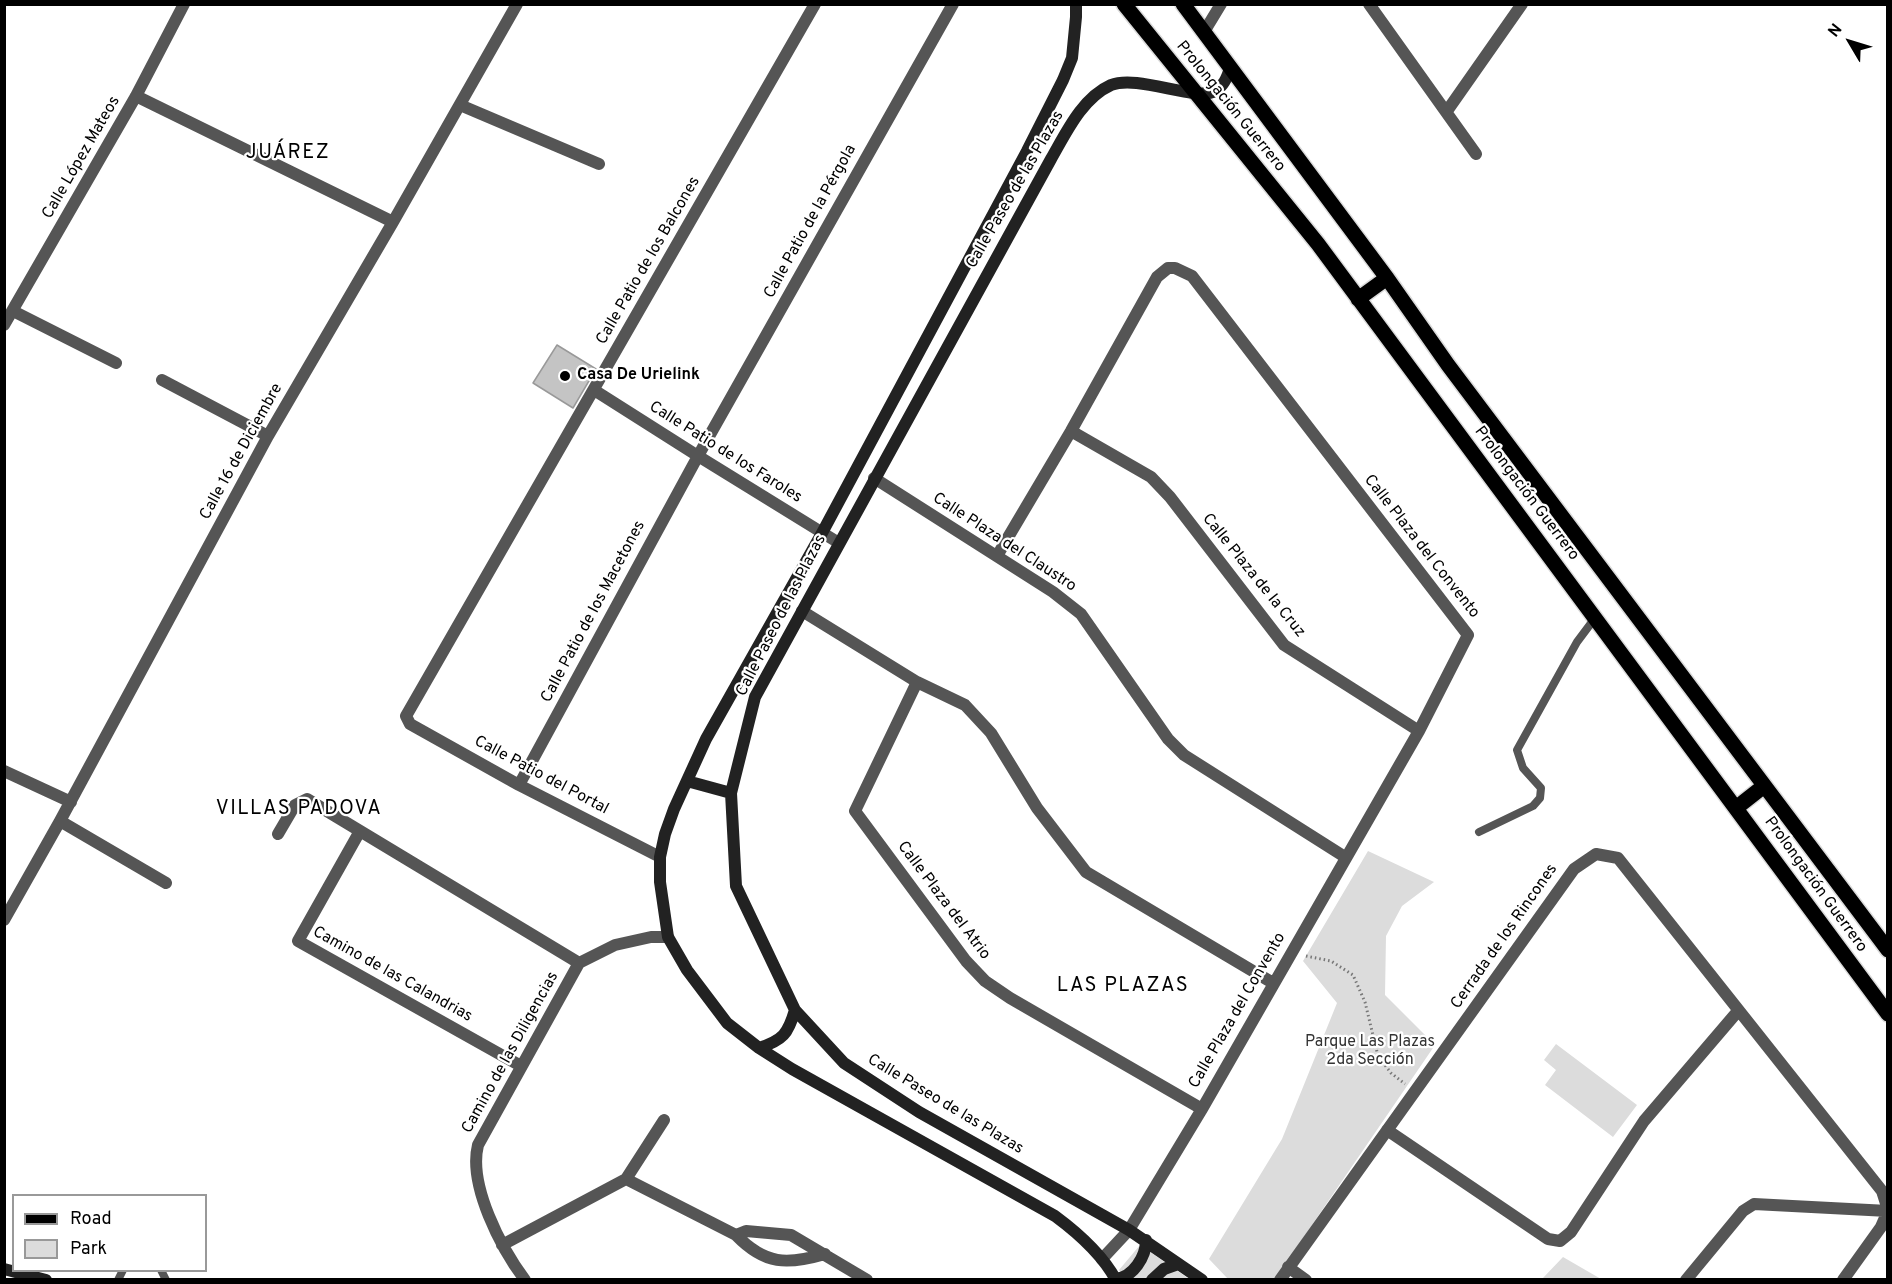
<!DOCTYPE html>
<meta charset="utf-8">
<style>
body{margin:0}
#map{position:relative;width:1892px;height:1284px;overflow:hidden;background:#fff;font-family:Overpass,sans-serif}
canvas{display:block}
.frame{position:absolute;inset:0;border:6px solid #000;pointer-events:none}
.legend{position:absolute;left:12px;top:1194px;width:195px;height:78px;box-sizing:border-box;background:#fff;border:2px solid #999;margin:0;padding:8px 10px;list-style:none;font-size:18px;color:#000}
.legend li{display:flex;align-items:center;gap:12px;height:30px}
.legend b{width:30px;border:2px solid #999}
.north{position:absolute;left:1820px;top:12px;width:60px;height:60px;-webkit-text-stroke:4px #fff;paint-order:stroke;rotate:308deg;font-size:16px;font-weight:700;line-height:24px;text-align:center;color:#000}
.north::after{content:'';display:block;margin:auto;width:21px;height:27px;background:#000;clip-path:polygon(50% 0,100% 100%,50% 72%,0 100%)}
</style>
<div id="map">
<canvas width="1892" height="1284"></canvas>
<div class="frame"></div>
<ul class="legend">
<li><b style="height:8px;background:#000"></b>Road</li>
<li><b style="height:16px;background:#dcdcdc"></b>Park</li>
</ul>
<div class="north">N</div>
</div>
<script>
const context = document.querySelector('canvas').getContext('2d');
context.lineJoin = 'round';
function paint(path, color) { context.fillStyle = color; context.fill(path, 'evenodd'); }
function strokePath(path, color, width, dash) { context.strokeStyle = color; context.lineWidth = width; context.lineCap = dash ? 'butt' : 'round'; context.setLineDash(dash || []); context.stroke(path); }
function write(font, color, halo, rows, align = 'center') {
  context.font = font + ' Overpass,sans-serif'; context.lineWidth = 4.5; context.setLineDash([]); context.textBaseline = 'middle'; context.strokeStyle = halo; context.fillStyle = color; for (const [text, x, y, turn = 0] of rows) {
    context.save(); context.translate(x, y); context.rotate((+turn || 0) * Math.PI / 180); context.textAlign = isNaN(turn) ? turn : align; if (halo) context.strokeText(text, 0, 0); context.fillText(text, 0, 0); context.restore();
  }
}
paint(new Path2D(`
 M1368,851L1434,882L1402,906L1386,936L1385,995L1435,1045L1275,1279H1228L1209,1259L1282,1139L1337,1003L1303,961Z
 M1556,1044L1637,1105L1613,1137L1545,1085L1556,1070L1544,1060Z
 M1140,1245L1189,1279H1124L1119,1270Z
 M1563,1257L1601,1279H1542Z`), '#dcdcdc');
const building = new Path2D(`
 M557,345L596,369L573,408L533,383Z`);
paint(building, '#c4c4c4');
strokePath(building, '#999', 1.5);
const primary = new Path2D(`
 M1124,4L1318,244L1888,1014
 M1183,4L1387,278L1448,365L1888,950
 M1358,299L1387,278
 M1736,808L1764,786`);
strokePath(primary, '#dbdbdb', 18);
strokePath(new Path2D(`
 M1306,956L1331,961L1353,975L1365,1002L1378,1056L1391,1073L1405,1084`), '#777', 3, [1.5, 3]);
strokePath(new Path2D(`
 M1479,832L1533,806L1540,798L1541,788L1523,768L1517,750L1577,642L1595,618
 M161,1270L166,1280
 M118,1280L123,1270`), '#555', 8);
strokePath(new Path2D(`
 M1369,4L1476,154
 M1204,32L1221,4
 M136,96L393,222
 M460,105L599,164
 M1447,111L1522,4
 M13,311L116,363
 M4,325L136,96L184,4
 M162,380L268,436
 M594,390L698,456L839,543
 M1071,431L1151,477L1170,497L1284,645L1419,731
 M874,478L1053,592L1081,614L1168,739L1184,755L1345,857
 M997,556L1071,431L1157,277L1168,268H1175L1192,276L1468,635L1419,731L1202,1109L1129,1230L1102,1259
 M802,611L917,682L965,705L991,733L1037,808L1086,872L1273,983
 M917,682L855,811L966,961L985,981L1010,998L1202,1109
 M4,771L71,802
 M519,785L698,456L953,4
 M60,821L166,883
 M360,831L298,941L521,1066
 M278,834L295,805L307,799L579,963
 M660,857L519,785L410,724L406,716L815,4
 M4,920L60,821L268,436L393,222L517,4
 M1387,1130L1548,1239L1560,1241L1571,1232L1644,1121L1738,1011
 M626,1179L664,1120
 M736,1235L746,1231L791,1235L867,1280
 M502,1245L626,1179L736,1235C765,1265 787,1265 825,1254
 M1288,1267L1306,1280
 M525,1280C501,1248 468,1185 478,1145L579,963L615,945L651,937H668
 M1280,1280L1574,869L1596,854L1618,858L1882,1191L1888,1210
 M1686,1280L1743,1211L1754,1204L1888,1211
 M1843,1280L1881,1227L1888,1211`), '#555', 12);
strokePath(new Path2D(`
 M1076,4V17L1072,58L1063,80L1027,151L822,533L706,739L674,809L665,834L660,857V882L668,937L687,970L727,1023L759,1048L792,1069L1055,1216C1078,1233 1102,1254 1116,1280
 M687,781L731,793
 M759,1048C783,1040 788,1034 795,1010
 M4,1269L46,1280
 M1116,1279C1133,1277 1146,1257 1146,1240
 M1152,1280L1164,1269L1178,1264
 M1202,1280L1129,1230L919,1112L844,1063L795,1010L736,886L731,793L755,697L1051,159C1066,133 1082,98 1111,85C1138,74 1196,102 1215,91C1224,86 1227,77 1230,69`), '#222', 12);
strokePath(primary, '#000', 15);
for (const [x, y, r, color] of [
 [565,376,6,"#000"]
]) { const dot = new Path2D(); dot.arc(x, y, r, 0, 2 * Math.PI); context.fillStyle = color; context.fill(dot); strokePath(dot, '#fff', 2); }
write('16px', '#000', '#fff', [
 ["Prolongación Guerrero",1230,107,51],
 ["Calle López Mateos",82,158,-60],
 ["Calle Paseo de las Plazas",1016,190,-60],
 ["Calle Patio de la Pérgola",811,222,-61],
 ["Calle Patio de los Balcones",649,261,-60],
 ["Calle 16 de Diciembre",242,452,-61],
 ["Calle Patio de los Faroles",725,453,32],
 ["Prolongación Guerrero",1526,494,53],
 ["Calle Plaza del Claustro",1004,543,33],
 ["Calle Plaza del Convento",1421,547,52],
 ["Calle Plaza de la Cruz",1253,576,51],
 ["Calle Patio de los Macetones",594,612,-62],
 ["Calle Paseo de las Plazas",782,616,-63],
 ["Calle Patio del Portal",541,776,28],
 ["Prolongación Guerrero",1815,885,54],
 ["Calle Plaza del Atrio",943,901,53],
 ["Cerrada de los Rincones",1505,937,-55],
 ["Camino de las Calandrias",392,975,29],
 ["Calle Plaza del Convento",1238,1011,-60],
 ["Camino de las Diligencias",511,1053,-61],
 ["Calle Paseo de las Plazas",945,1105,31]
]);
write('bold 16px', '#000', '#fff', [
 ["Casa De Urielink",577,376]
], 'left');
write('16px', '#333', '#fff', [
 ["Parque Las Plazas",1370,1043],
 ["2da Sección",1370,1061]
]);
context.letterSpacing = '1.5px';
write('20px', '#000', '#fff', [
 ["JUÁREZ",288,154],
 ["VILLAS PADOVA",299,810],
 ["LAS PLAZAS",1123,987]
]);
context.letterSpacing = '0px';
</script>
